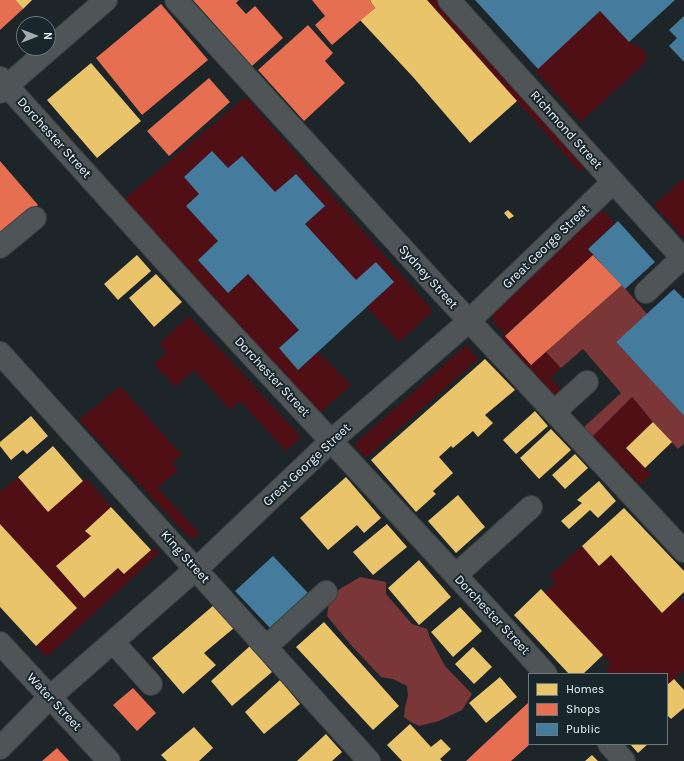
<!DOCTYPE html>
<style>
body{margin:0}
#map{position:relative;width:684px;height:761px;overflow:hidden;background:#1d2528;font-family:Karla,sans-serif}
canvas{display:block}
.legend{position:absolute;left:528px;top:673px;width:140px;height:72px;box-sizing:border-box;background:#19262c;border:1px solid #6e797e;margin:0;padding:5px 7px;list-style:none;font-size:12px;color:#edf6fa}
.legend li{display:flex;align-items:center;gap:8px;height:20px}
.legend b{width:20px;border:1px solid #6e797e}
.north{position:absolute;left:16px;top:16px;width:40px;height:40px;box-sizing:border-box;background:#19262c;border:1px solid #6e797e;border-radius:50%;rotate:90deg;font-size:11px;font-weight:700;line-height:16px;text-align:center;color:#edf6fa}
.north::after{content:'';display:block;margin:auto;width:14px;height:18px;background:#a4adb0;clip-path:polygon(50% 0,100% 100%,50% 72%,0 100%)}
</style>
<div id="map">
<canvas width="684" height="761"></canvas>
<ul class="legend">
<li><b style="height:11px;background:#e9c46a"></b>Homes</li>
<li><b style="height:11px;background:#e76f51"></b>Shops</li>
<li><b style="height:11px;background:#457b9d"></b>Public</li>
</ul>
<div class="north">N</div>
</div>
<script>
const context = document.querySelector('canvas').getContext('2d');
context.lineJoin = 'round';
function paint(path, color) { context.fillStyle = color; context.fill(path, 'evenodd'); }
function strokePath(path, color, width, dash) { context.strokeStyle = color; context.lineWidth = width; context.lineCap = dash ? 'butt' : 'round'; context.setLineDash(dash || []); context.stroke(path); }
function write(font, color, halo, rows, align = 'center') {
  context.font = font + ' Karla,sans-serif'; context.lineWidth = 4; context.setLineDash([]); context.textBaseline = 'middle'; context.strokeStyle = halo; context.fillStyle = color; for (const [text, x, y, turn = 0] of rows) {
    context.save(); context.translate(x, y); context.rotate((+turn || 0) * Math.PI / 180); context.textAlign = isNaN(turn) ? turn : align; if (halo) context.strokeText(text, 0, 0); context.fillText(text, 0, 0); context.restore();
  }
}
paint(new Path2D(`
 M427,0H439L584,164V167L580,172Z
 M600,11L629,42L643,49L647,57L645,63L581,122L535,71Z
 M246,97L433,311L399,342L367,307L394,282L376,262L356,280L305,224L325,206L296,174L275,192L242,156L228,168L212,151L184,177L199,194L186,206L218,241L198,260L228,293L248,274L299,330L279,348L298,369L318,352L351,385L320,413L124,199L172,159Z
 M684,178V239L654,205Z
 M601,209L615,223L588,248L593,255L505,335L531,365L546,352L561,368L550,378L563,392L557,398L502,340L505,335L493,321L492,306Z
 M189,316L301,437L286,451L240,401L230,410L194,370L175,387L154,364L167,352L159,344Z
 M466,345L478,359L366,458L354,445Z
 M120,386L181,454L172,463L178,470L158,488L199,533L192,540L79,420Z
 M632,397L653,422L626,448L651,474L640,485L593,436Z
 M18,477L48,511L83,481L87,479L111,507L85,531L91,536L56,566L84,598L118,568L154,548L159,553L47,657L36,646L77,608L0,524V492Z
 M582,546L599,566L611,555L661,613L678,598L684,604V670L667,685V674H610L605,669L611,664L544,593L556,583L550,575Z`), '#500f15');
paint(new Path2D(`
 M622,285L647,314L616,342L684,416V444L678,449L653,422L632,397L593,436L584,427L621,393L583,349L561,368L546,352Z
 M360,577L386,582V594L412,624L427,629L430,638L445,666L472,694L462,710L439,721L419,726L411,722L404,717L405,707L408,696L407,686L393,679L381,677L351,645L327,616L330,595Z`), '#7b3637');
paint(new Path2D(`
 M15,0H32L23,9Z
 M371,0H427L517,101L470,143L413,77L360,20L375,8L370,1Z
 M518,0H575L549,24L546,21L541,25Z
 M91,63L141,121L97,158L47,100Z
 M508,210L514,216L509,219L504,213Z
 M137,255L151,271L118,300L104,284Z
 M156,274L182,302L154,327L129,298Z
 M485,359L515,390L485,415L493,423L478,437L473,431L453,448L451,446L439,457L453,473L433,491L436,494L416,512L371,460Z
 M535,411L548,426L516,454L503,440Z
 M31,416L48,436L27,454L23,450L11,460L0,446V442Z
 M653,422L672,442L645,468L626,448Z
 M551,429L571,450L539,479L520,458Z
 M53,446L83,481L48,512L18,477Z
 M575,454L588,468L565,489L552,475Z
 M346,477L381,518L364,533L357,525L328,550L300,518Z
 M599,481L616,501L598,518L590,510L569,529L561,521L582,503L577,500Z
 M458,495L485,527L456,553L428,521Z
 M111,507L151,550L124,574L118,568L84,598L56,566L91,536L85,531Z
 M624,508L684,571V592L662,613L611,555L599,566L582,546Z
 M0,524L77,608L36,646L0,607Z
 M387,524L407,547L373,575L353,552Z
 M419,560L451,597L419,625L388,588Z
 M541,589L603,655L583,674H569L514,615Z
 M214,605L234,628L204,653L216,665L183,694L152,658Z
 M460,607L482,631L453,657L431,632Z
 M324,622L399,706L373,730L296,647Z
 M250,646L272,672L232,706L211,681Z
 M473,647L492,667L474,684L455,664Z
 M500,677L517,697L486,723L469,703Z
 M674,679L684,690V708L671,719L667,715V685Z
 M280,680L300,704L264,734L245,712Z
 M410,724L431,747L441,739L451,749L440,759L442,761H402L387,745Z
 M194,727L213,748L199,761H167L161,755Z
 M326,734L342,752L332,761H297Z
 M630,744H648L638,753Z
 M592,755L598,761H585Z`), '#e9c46a');
paint(new Path2D(`
 M0,0H15L23,9L0,30Z
 M193,0H239L236,3L246,14L255,6L283,38L252,66Z
 M312,0H371L370,1L375,8L332,45L315,25L325,16Z
 M161,4L208,60L142,115L96,58Z
 M308,25L333,53L325,61L345,83L304,121L258,70Z
 M209,78L230,102L169,156L147,131Z
 M0,161L38,205L0,239Z
 M593,255L622,285L531,365L505,336Z
 M133,688L156,713L137,731L113,705Z
 M529,702V745L511,761H466Z
 M57,748L69,761H42Z`), '#e76f51');
paint(new Path2D(`
 M475,0H675L629,42L600,11L538,69Z
 M684,16V62L669,46L677,38L669,30Z
 M212,151L228,168L242,156L275,192L296,174L325,206L305,224L356,280L376,262L394,282L298,370L279,348L299,330L248,274L228,293L198,260L218,241L186,206L199,194L184,177Z
 M618,221L655,262L625,289L588,249Z
 M674,289L684,299V416L616,342Z
 M273,556L309,594L271,629L235,591Z`), '#457b9d');
const minor = new Path2D(`
 M176,0L444,294L684,551
 M449,0L684,260
 M0,78L202,302L488,610L546,674
 M0,92L106,0
 M0,247L35,218
 M646,292L682,258
 M0,353L369,761
 M554,412L587,382
 M456,575L531,507
 M113,642L151,684
 M0,643L109,761
 M266,647L326,592
 M609,744L624,761
 M0,748L50,697L205,561L331,441L469,321L613,182`);
strokePath(minor, '#394042', 24);
strokePath(minor, '#4f5457', 22);
write('13px', '#edf6fa', '#19262c', [
 ["Richmond Street",566,130,48],
 ["Dorchester Street",54,138,48],
 ["Great George Street",546,247,-44],
 ["Sydney Street",428,277,48],
 ["Dorchester Street",272,377,47],
 ["Great George Street",307,465,-43],
 ["King Street",185,557,48],
 ["Dorchester Street",492,615,47],
 ["Water Street",54,702,47]
]);
</script>
